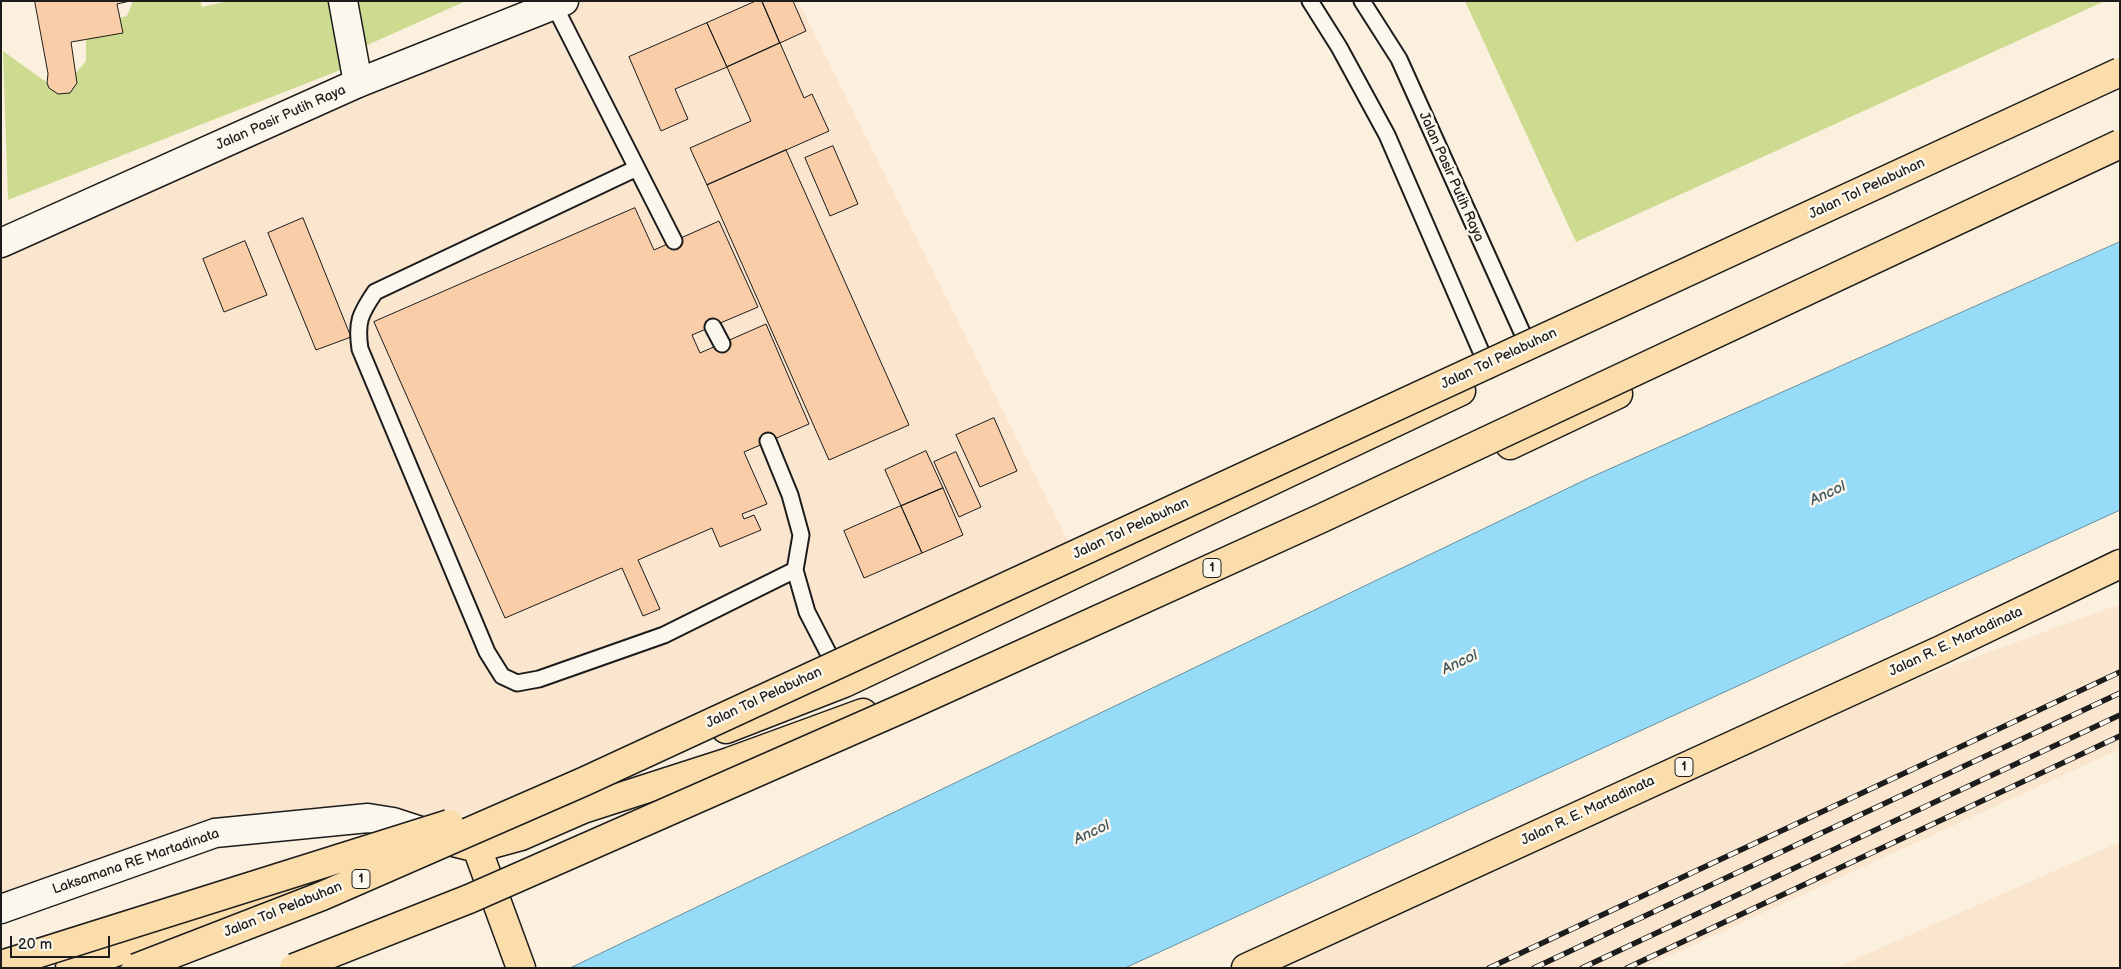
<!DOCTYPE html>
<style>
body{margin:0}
#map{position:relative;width:2121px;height:969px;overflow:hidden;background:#fbefde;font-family:"Balsamiq Sans",sans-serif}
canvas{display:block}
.frame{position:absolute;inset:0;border:2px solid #1c1c1c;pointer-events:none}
.scale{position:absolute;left:10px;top:936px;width:100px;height:22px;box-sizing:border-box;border:2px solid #1c1c1c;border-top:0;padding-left:6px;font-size:15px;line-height:18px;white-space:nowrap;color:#1c1c1c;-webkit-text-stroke:4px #fbf7ec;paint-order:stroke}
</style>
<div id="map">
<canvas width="2121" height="969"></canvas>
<div class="frame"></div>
<div class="scale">20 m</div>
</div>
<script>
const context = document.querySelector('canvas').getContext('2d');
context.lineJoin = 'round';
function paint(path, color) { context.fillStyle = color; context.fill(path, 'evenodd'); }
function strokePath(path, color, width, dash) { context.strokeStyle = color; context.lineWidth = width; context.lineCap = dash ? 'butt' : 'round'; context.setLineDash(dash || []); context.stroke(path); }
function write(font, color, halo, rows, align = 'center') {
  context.font = font + ' "Balsamiq Sans",sans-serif'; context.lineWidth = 5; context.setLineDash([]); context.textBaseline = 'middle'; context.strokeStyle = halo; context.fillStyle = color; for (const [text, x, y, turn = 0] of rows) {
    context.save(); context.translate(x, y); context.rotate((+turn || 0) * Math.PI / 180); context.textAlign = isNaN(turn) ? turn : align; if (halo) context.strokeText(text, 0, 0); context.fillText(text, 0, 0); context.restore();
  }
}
paint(new Path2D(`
 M564,1H798L1075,555L507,806L422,832L393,822L215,833L1,909V243Z
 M2120,604V749L1643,968H1248L1713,754Z
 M2120,842V968H1835Z`), '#fae5ce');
paint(new Path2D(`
 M133,1H200L202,7L228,1H329L343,69L8,200L3,51L60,92L86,61V26L127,16Z
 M357,1H466L365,46Z
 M1465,1H2105L1576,242Z`), '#ccdb8f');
const water = new Path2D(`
 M2120,242V510L1125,968H570L1587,479Z`);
paint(water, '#96dbf8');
strokePath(water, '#658fa0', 1);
const building = new Path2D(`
 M35,1H130L117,4L123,33L71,42L77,83L70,93L58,94L49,88L47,83L48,74Z
 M756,1H762L780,43L727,67L707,23Z
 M762,1H793L806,31L780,43Z
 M707,23L727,67L675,89L688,119L661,131L629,57Z
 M780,43L804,98L812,94L829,131L707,185L690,148L751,121L727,67Z
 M833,146L858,204L830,216L805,158Z
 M786,150L909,425L829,460L707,185Z
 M635,208L654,250L719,221L758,307L692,335L700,353L766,324L809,424L744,452L767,504L742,514L744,519L754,515L761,530L720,547L712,528L638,560L660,609L643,616L622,568L505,618L374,322Z
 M303,218L351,337L316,350L268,233Z
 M245,241L267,295L224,312L203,259Z
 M994,418L1017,471L980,487L956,435Z
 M926,451L943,488L901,506L885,470Z
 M956,452L981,507L959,517L934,462Z
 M943,488L963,535L922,553L901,506Z
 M901,506L922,553L864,578L844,531Z`);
paint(building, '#f9cda8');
strokePath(building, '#1c1c1c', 1);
const lane = new Path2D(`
 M1310,1L1339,47L1387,135L1489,370
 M1362,1L1399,59L1530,350
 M554,5L674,241
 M637,168L375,292C360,314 356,322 360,349L487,652L502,676L517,683L539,679L664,635L795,570
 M713,327L722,344
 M768,441L790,495L801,535L795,570L807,612L837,670`);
const street = new Path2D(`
 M343,1L358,83`);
const secondary = new Path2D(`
 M1,243L358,83L564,1
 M1,909L215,833L368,818L393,822L436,836`);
const highway = new Path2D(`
 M1510,445L1618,394
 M726,729L844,683L1461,391
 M449,841L477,848L521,836L583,809L729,762L863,713
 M477,848L521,968
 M70,968L370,863
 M1246,968L1941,650L2120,564`);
strokePath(lane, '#1c1c1c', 19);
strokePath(street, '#1c1c1c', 31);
strokePath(secondary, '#1c1c1c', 31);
strokePath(highway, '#1c1c1c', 31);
strokePath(lane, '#fbf7ec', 15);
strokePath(street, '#fbf7ec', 28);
strokePath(secondary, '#fbf7ec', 28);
strokePath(highway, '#fbddab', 28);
const rail = new Path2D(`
 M1489,968L2120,672
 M1534,968L2120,693
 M1582,968L2120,715
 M1627,968L2120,736`);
strokePath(rail, '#1c1c1c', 5.5);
strokePath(rail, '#fbf7ec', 4, [11]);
const highwayBridge = new Path2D(`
 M1,965L449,824
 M136,968L322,896L583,782L2120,72
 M294,968L469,899L912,704L1322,518L2120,144`);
strokePath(highwayBridge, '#1c1c1c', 31, []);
strokePath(highwayBridge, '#fbddab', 28);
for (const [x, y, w] of [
 [1212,568,18],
 [1684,767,18],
 [361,879,18]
]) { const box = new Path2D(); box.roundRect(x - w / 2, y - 9.5, w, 19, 4); context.fillStyle = '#fbf7ec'; context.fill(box); strokePath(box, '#1c1c1c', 1); }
write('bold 12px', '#1c1c1c', null, [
 ["1",1212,568],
 ["1",1684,767],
 ["1",361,879]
]);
write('14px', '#1c1c1c', '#fbf7ec', [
 ["Jalan Pasir Putih Raya",281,118,-24],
 ["Jalan Pasir Putih Raya",1451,177,66],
 ["Jalan Tol Pelabuhan",1867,189,-25],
 ["Jalan Tol Pelabuhan",1499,359,-25],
 ["Jalan Tol Pelabuhan",1131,529,-25],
 ["Jalan R. E. Martadinata",1956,642,-25],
 ["Jalan Tol Pelabuhan",764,698,-25],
 ["Jalan R. E. Martadinata",1588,811,-25],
 ["Laksamana RE Martadinata",136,862,-19],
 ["Jalan Tol Pelabuhan",283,910,-22]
]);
write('italic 15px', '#41555e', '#fbf7ec', [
 ["Ancol",1828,494,-25],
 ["Ancol",1460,663,-25],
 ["Ancol",1092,833,-25]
]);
</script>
